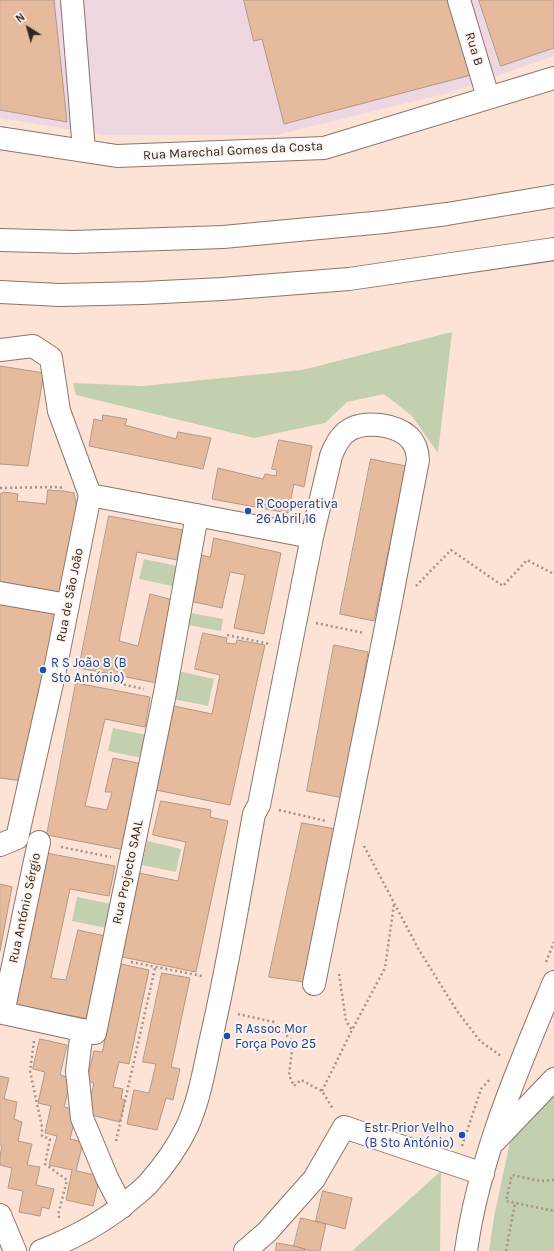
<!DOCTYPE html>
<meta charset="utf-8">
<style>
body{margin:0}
#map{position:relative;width:554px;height:1251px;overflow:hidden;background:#fce3d6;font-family:Karla,sans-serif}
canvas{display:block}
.north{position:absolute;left:8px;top:8px;width:40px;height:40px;-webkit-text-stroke:3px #fef4ee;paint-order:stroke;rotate:323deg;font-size:11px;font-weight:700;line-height:16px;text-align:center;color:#2f2621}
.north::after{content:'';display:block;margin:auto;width:14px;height:18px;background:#2f2621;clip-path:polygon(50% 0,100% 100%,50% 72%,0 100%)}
</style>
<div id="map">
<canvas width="554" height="1251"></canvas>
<div class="north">N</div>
</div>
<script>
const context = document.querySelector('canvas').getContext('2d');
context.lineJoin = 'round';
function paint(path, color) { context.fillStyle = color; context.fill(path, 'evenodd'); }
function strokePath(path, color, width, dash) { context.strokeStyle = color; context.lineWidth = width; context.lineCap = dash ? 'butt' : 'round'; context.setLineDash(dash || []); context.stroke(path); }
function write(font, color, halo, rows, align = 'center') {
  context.font = font + ' Karla,sans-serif'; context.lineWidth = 4; context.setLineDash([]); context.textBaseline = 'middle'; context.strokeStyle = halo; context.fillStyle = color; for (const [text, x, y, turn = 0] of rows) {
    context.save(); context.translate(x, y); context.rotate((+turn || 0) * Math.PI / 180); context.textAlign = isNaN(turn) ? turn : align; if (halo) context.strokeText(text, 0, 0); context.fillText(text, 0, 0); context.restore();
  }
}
paint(new Path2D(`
 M0,0H554V56L448,93L276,135H103L0,118Z`), '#efd7e2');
paint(new Path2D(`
 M452,332L438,453L412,416L384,394L347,402L325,423L254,438L76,395L73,383L143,386L302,370Z
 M144,559L182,567L177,587L139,579Z
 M185,612L223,619L221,631L182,624Z
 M174,670L214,679L208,706L168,698Z
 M113,728L147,735L142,758L108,751Z
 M147,841L181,849L176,872L142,865Z
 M77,897L111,904L106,928L72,921Z
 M554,1091V1251H489L494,1217L510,1142Z
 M441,1171L440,1251H352Z`), '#c2d0af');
const building = new Path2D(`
 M0,0H54L67,122L0,110Z
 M244,0H452L471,75L284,124L262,39L254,41Z
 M479,0H554V48L501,66Z
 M0,366L44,373L28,466L0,464Z
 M103,415L127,419L125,425L176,439L178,432L211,438L203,469L89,446L94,419L102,421Z
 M279,440L312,446L304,487L294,484L288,513L212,499L218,468L263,479L265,474L276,476L277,470L272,469Z
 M371,459L406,466L374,621L340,614Z
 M48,490L64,491L74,493L77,507L64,597L0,585V494L4,492L18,494L17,501L46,504Z
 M109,516L183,530L177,560L137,552L119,641L138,646L150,594L173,600L157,683L79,668Z
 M214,538L281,553L264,634L234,628L245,575L230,572L222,608L190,601L200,555L210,557Z
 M0,600L60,607L23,781L0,778Z
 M203,633L227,638L226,643L236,644L237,640L265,645L230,805L156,790L174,706L212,714L220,675L195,669Z
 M334,645L368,652L344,798L307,791Z
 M76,683L150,697L145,727L105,719L85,806L107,810L112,792H105L113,758L143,764L125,850L47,835Z
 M161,801L211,810L210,817L228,821L196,972L122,957L139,873L178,881L186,842L153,835Z
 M302,823L336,829L304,982L269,977Z
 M41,852L115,866L109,896L70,889L51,978L66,980L78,930L105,936L89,1019L12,1004Z
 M0,884L12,887L0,951Z
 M121,964L149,970L129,1064L119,1062L113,1087L123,1089L121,1099L125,1100L120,1122L87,1114L94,1083L87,1081L94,1051L102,1052Z
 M162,973L190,978L171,1067L180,1069L173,1100L166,1098L157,1130L127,1124L134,1090L149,1093L156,1064L143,1062Z
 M40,1039L67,1045L60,1075L71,1078L64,1107L77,1110L70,1139L83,1142L76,1171L100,1176L93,1206L66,1200L72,1170L49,1165L57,1136L45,1133L51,1106L38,1103L45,1072L33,1069Z
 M0,1076L9,1078L4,1099L17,1102L14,1119L22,1122L18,1141L32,1144L27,1165L40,1167L36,1185L54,1189L49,1209L42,1207L40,1216L19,1212L23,1191L8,1188L12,1168L0,1165V1156L2,1146L0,1145Z
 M323,1191L352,1198L345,1229L316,1221Z
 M301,1218L326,1224L320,1251H311L294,1246Z
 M277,1243L294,1246L305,1249V1251H276Z`);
paint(building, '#e6ba9d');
strokePath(building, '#ae998a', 1);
const minor = new Path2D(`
 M72,0L84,151
 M459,0L488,97
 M0,138L117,156L324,148L554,78
 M0,350L33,346L51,358L59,411L90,495L55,670L17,838L0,845
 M90,495L312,537
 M0,593L68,605
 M39,842L3,1013L95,1033L165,693L197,515
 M82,1030L77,1071L82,1118L107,1178L122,1207
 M495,1141L554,1079
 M0,1215L15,1251
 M41,1251C74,1238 105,1222 132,1198C137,1194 143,1189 148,1184C163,1167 177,1148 187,1127C199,1101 204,1071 210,1043C228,967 240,891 254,814L259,805L312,537L331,456C334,448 338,439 345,433C355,424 368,424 380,425C401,428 417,437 418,460L384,637L314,984
 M245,1251L267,1232L314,1179L344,1127L483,1174
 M466,1251C479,1157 518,1069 554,982`);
const highway = new Path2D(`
 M0,240L74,242L223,237L384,222L447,214L554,196
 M0,292L60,295L143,293L222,289L349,279L554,249`);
strokePath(minor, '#8c756a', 24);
strokePath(highway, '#8c756a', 24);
strokePath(new Path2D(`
 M0,488L55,487L65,488
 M416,586L451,550L503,586L527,560L554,574
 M316,623L364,633
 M227,635L270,644
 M75,674L144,689
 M279,810L326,821
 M364,846L419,950L457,1011L480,1041L501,1056
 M61,847L111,857
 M131,962L202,976
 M546,962L554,942
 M339,974L346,1021L352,1030
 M238,1014L274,1022L293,1042L289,1075L294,1086L301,1080L322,1091L333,1109
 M34,1041L30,1071L42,1127V1136L50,1139L45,1164L67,1180L58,1215L60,1219
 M322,1091L352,1030L385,968L394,904
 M116,1141L155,968
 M462,1146L481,1089L490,1079
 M554,1180L540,1181L512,1175L506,1201L554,1211
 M506,1251L515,1203`), '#a49288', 2.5, [2, 3]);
strokePath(minor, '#fff', 22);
strokePath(highway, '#fff', 22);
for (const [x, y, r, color] of [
 [248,511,4,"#1a4fb4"],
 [43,670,4,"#1a4fb4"],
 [227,1036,4,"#1a4fb4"],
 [462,1135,4,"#1a4fb4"]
]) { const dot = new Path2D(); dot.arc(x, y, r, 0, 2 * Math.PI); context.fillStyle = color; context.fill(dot); strokePath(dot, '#fef4ee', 1.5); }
write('13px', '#2f2621', '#fef4ee', [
 ["Rua B",474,49,73],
 ["Rua Marechal Gomes da Costa",233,151,-3],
 ["Rua de São João",70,595,-79],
 ["Rua Projecto SAAL",128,872,-78],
 ["Rua António Sérgio",25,908,-78]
]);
write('13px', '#164399', '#fef4ee', [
 ["R Cooperativa",256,504],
 ["26 Abril 16",256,519],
 ["R S João 8 (B",51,663],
 ["Sto António)",51,678],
 ["R Assoc Mor",235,1029],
 ["Força Povo 25",235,1044],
 ["Estr Prior Velho",454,1128,"right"],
 ["(B Sto António)",454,1143,"right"]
], 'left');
</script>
